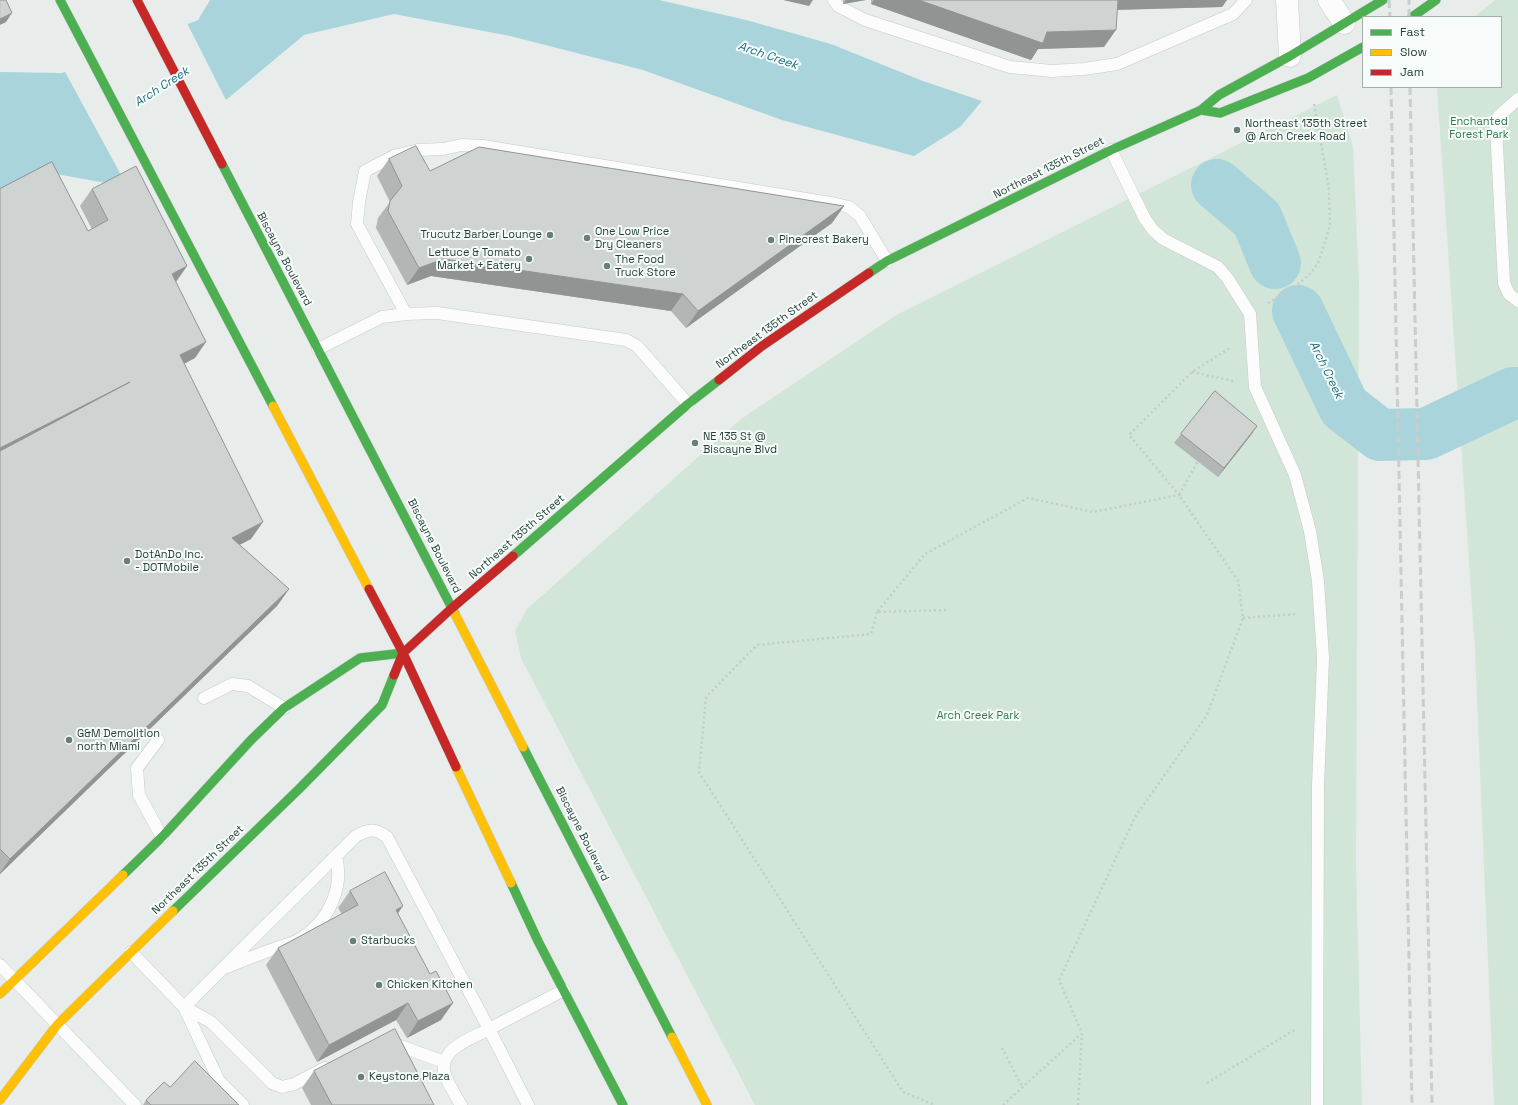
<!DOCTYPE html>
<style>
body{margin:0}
#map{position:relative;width:1518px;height:1105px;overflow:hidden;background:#e8edeb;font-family:"Space Grotesk",sans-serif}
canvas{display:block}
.legend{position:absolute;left:1362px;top:16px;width:140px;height:72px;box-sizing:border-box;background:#f7fbf9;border:1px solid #a3b1ad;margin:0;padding:5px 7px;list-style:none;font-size:12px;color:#24423a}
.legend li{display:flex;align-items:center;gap:8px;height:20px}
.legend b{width:20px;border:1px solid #a3b1ad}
</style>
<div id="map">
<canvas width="1518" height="1105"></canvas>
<ul class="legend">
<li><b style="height:5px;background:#4caf50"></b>Fast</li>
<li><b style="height:5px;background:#ffc107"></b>Slow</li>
<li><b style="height:5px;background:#c62828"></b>Jam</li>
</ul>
</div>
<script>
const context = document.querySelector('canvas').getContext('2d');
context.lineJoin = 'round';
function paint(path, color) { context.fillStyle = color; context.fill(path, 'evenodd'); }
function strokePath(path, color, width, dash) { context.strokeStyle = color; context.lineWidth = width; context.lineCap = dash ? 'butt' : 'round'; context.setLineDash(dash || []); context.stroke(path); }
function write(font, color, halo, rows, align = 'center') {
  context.font = font + ' "Space Grotesk",sans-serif'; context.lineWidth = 4; context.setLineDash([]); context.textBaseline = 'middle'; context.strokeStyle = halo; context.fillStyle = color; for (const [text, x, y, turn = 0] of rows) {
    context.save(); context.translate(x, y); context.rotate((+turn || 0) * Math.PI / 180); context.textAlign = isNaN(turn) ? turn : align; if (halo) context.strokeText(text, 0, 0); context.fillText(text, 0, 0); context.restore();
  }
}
paint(new Path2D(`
 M1495,0H1518V1105H1494L1475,651L1437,87H1501V17H1474Z
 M1337,95L1353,147L1359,282L1356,862L1362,1105H755L521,658L515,631L527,609L741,419L898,314Z`), '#d1e6d8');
paint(new Path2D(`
 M210,0H659L746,20L831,44L923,81L982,101L960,127L914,156L782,120L643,70L510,36L394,14L304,35L123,186L50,173L0,198V72L62,73L198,20Z`), '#a9d4db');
paint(new Path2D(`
 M187,23L227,102L127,186L64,70Z`), '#e8edeb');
strokePath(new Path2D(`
 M1217,185L1257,219L1275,263
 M1298,311L1344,407L1380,435L1426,434L1513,393H1518`), '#a9d4db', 52);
const lane = new Path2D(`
 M834,0L838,6L865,20L1010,67L1052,71L1084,69L1117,64L1233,14L1246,0
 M1518,99L1499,116L1496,127L1504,283L1509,294L1518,301
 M1111,150L1145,219L1153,230L1163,239L1218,267L1228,279L1250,314L1255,387L1295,475L1310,531L1318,581L1323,658L1318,786L1317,1105
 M406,314L357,224L359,202L365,171L394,156L418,150L443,149L462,145L483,146L836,204L849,207L860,216L887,261
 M318,349L382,317L406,314L437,313L626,340L637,346L688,404
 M204,698L232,684L248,686L284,708
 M158,740L137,768L139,795L162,837
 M131,952L184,1007L356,836C369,829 375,828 387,837L489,1029L564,990
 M0,965L135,1105
 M227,967C243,960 260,954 276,948C284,945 294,943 302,938C329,920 344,888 336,856
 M184,1007L211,1022L272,1083L282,1087L294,1084L325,1068
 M184,1007L219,1081L243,1105
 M389,1042L444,1062
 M461,1105C456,1096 446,1081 444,1071C440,1048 473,1038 489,1029L528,1105`);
const street = new Path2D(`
 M1287,0L1290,56
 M1329,0L1344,23`);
const fast = new Path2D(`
 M60,0L273,406
 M1412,17L1436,0
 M1201,110L1220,113L1308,78L1363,47
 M222,164L455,614
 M869,273L887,261L1111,150L1201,110L1219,95L1290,56L1383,0
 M513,556L688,404L719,380
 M523,747L672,1037
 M123,875L162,837L251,740L284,708L360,658L403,653
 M511,883L538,941L623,1105
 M173,911L298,790L382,705L394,675`);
const slow = new Path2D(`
 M273,406L369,589
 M455,614L523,747
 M456,767L511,883
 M0,994L123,875
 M672,1037L707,1105
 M0,1100L57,1025L173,911`);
const jam = new Path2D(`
 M137,0L222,164
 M719,380L762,346L869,273
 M369,589L403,653L456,767
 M394,675L403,653L452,608L513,556`);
strokePath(lane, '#c5cac8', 13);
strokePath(street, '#c5cac8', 23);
strokePath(fast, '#c3cbc8', 10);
strokePath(slow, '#c3cbc8', 10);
strokePath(jam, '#c3cbc8', 10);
strokePath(new Path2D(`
 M1268,303L1295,287L1311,273L1319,261L1330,226L1329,189L1314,104
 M1192,372L1233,381
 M946,610L877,612L925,554L1028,498L1093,512L1179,495L1129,435L1192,372L1230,348
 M877,612L871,634L757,645L706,697L699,772L903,1092L935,1105
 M1243,618L1298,614
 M1002,1048L1023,1088
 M1207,1083L1296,1029
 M1003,1105L1081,1034
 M1078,1105L1082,1033L1059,980L1135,817L1207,715L1243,618L1238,581L1179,495L1198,461`), '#c3ccca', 2.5, [2, 3]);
strokePath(lane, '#fcfcfc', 12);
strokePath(street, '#fcfcfc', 22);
strokePath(fast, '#4caf50', 9);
strokePath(slow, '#ffc107', 9);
strokePath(jam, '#c62828', 9);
strokePath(new Path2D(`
 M1389,0L1390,17
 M1409,17V0
 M1391,87L1412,1105
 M1410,87L1432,1105`), '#c9cdcc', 3, [8, 4]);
paint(new Path2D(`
 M843,0H866L843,4Z
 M871,0H1227L1222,7L1117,10L1104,47L1038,49L1031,60L871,4Z
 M389,159L430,171L844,206L832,223L686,328L671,311L431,276L407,285L376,228L378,218L390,202L377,176Z
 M0,189L88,231L92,229L80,206L92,189L187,266L176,282L195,358L184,364L251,539L239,545L289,589L277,606L0,874Z
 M1257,426L1251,435L1218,477L1174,443L1181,434Z
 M350,891L403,906L398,913L441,1020L407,1038L396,1020L317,1062L266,965L278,948L342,914L338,908Z
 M314,1071L434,1105H311L302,1088Z
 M170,1087L239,1105H143L146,1100Z`), '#b2b6b5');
paint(new Path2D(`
 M783,0H813L809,6Z
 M846,0H866L843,4Z
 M874,0H919L1047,32L1116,30L1104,47L1038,49L1031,60L871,4Z
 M1114,0H1227L1222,7L1107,10Z
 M12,13L6,22L0,25V19Z
 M844,206L832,223L686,328L698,311Z
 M443,259L683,294L671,311L431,276L407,285L419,268Z
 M187,266L175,283L172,274Z
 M206,342L195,358L168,372L180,355Z
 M130,382L0,459V448Z
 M1257,426L1251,435L1218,477L1224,468Z
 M263,522L251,539L220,555L232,538Z
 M289,589L277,606L0,874V873L10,859Z
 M403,906L391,923L396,910Z
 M408,1003L396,1020L317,1062L329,1045Z
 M453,1003L441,1020L407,1038L418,1021Z`), '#919493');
const building = new Path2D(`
 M0,0H6L12,13L0,19Z
 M919,0H1118L1116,30L1047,32L1043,43Z
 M416,146L430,171L479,147L844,206L698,311L683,294L443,259L419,268L388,211L390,201L402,186L389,159Z
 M52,162L88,231L108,220L92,189L136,166L187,266L172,274L206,342L180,355L263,522L232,538L289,589L10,859L0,849V451L130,382L0,448V189Z
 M1215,391L1257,426L1224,468L1181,434Z
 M385,872L403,906L396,910L430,974L436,971L453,1003L418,1021L408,1003L329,1045L278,948L358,905L350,891Z
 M395,1029L434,1105H332L314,1071Z
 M195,1061L239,1105H151L146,1100L164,1082L170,1087Z`);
paint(building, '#cfd4d2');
strokePath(building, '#919493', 1);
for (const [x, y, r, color] of [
 [1237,130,4,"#697e78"],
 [550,235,4,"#697e78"],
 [587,238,4,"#697e78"],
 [771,240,4,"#697e78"],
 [529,259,4,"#697e78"],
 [607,266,4,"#697e78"],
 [695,443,4,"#697e78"],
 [127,561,4,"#697e78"],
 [69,740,4,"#697e78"],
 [353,941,4,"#697e78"],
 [379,985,4,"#697e78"],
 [361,1077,4,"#697e78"]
]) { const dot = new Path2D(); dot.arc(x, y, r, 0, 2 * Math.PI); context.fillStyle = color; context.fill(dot); strokePath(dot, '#f7fbf9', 1.5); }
write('11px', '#2d7a4b', '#f7fbf9', [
 ["Enchanted",1479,122],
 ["Forest Park",1479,135],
 ["Arch Creek Park",978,716]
]);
write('11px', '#24423a', '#f7fbf9', [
 ["Northeast 135th Street",1245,124],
 ["@ Arch Creek Road",1245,137],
 ["One Low Price",595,232],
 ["Dry Cleaners",595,245],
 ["Trucutz Barber Lounge",542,235,"right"],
 ["Pinecrest Bakery",779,240],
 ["Lettuce & Tomato",521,253,"right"],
 ["Market + Eatery",521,266,"right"],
 ["The Food",615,260],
 ["Truck Store",615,273],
 ["NE 135 St @",703,437],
 ["Biscayne Blvd",703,450],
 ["DotAnDo Inc.",135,555],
 ["- DOTMobile",135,568],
 ["G&M Demolition",77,734],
 ["north Miami",77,747],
 ["Starbucks",361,941],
 ["Chicken Kitchen",387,985],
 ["Keystone Plaza",369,1077]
], 'left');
write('11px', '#24423a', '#f7fbf9', [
 ["Northeast 135th Street",1049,168,-27],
 ["Biscayne Boulevard",284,259,62],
 ["Northeast 135th Street",767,330,-36],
 ["Northeast 135th Street",517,537,-41],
 ["Biscayne Boulevard",434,546,63],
 ["Biscayne Boulevard",582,834,63],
 ["Northeast 135th Street",198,870,-44]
]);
write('italic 12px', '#1c6f80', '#f7fbf9', [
 ["Arch Creek",768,56,19],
 ["Arch Creek",162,87,-33],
 ["Arch Creek",1326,370,64]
]);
</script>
